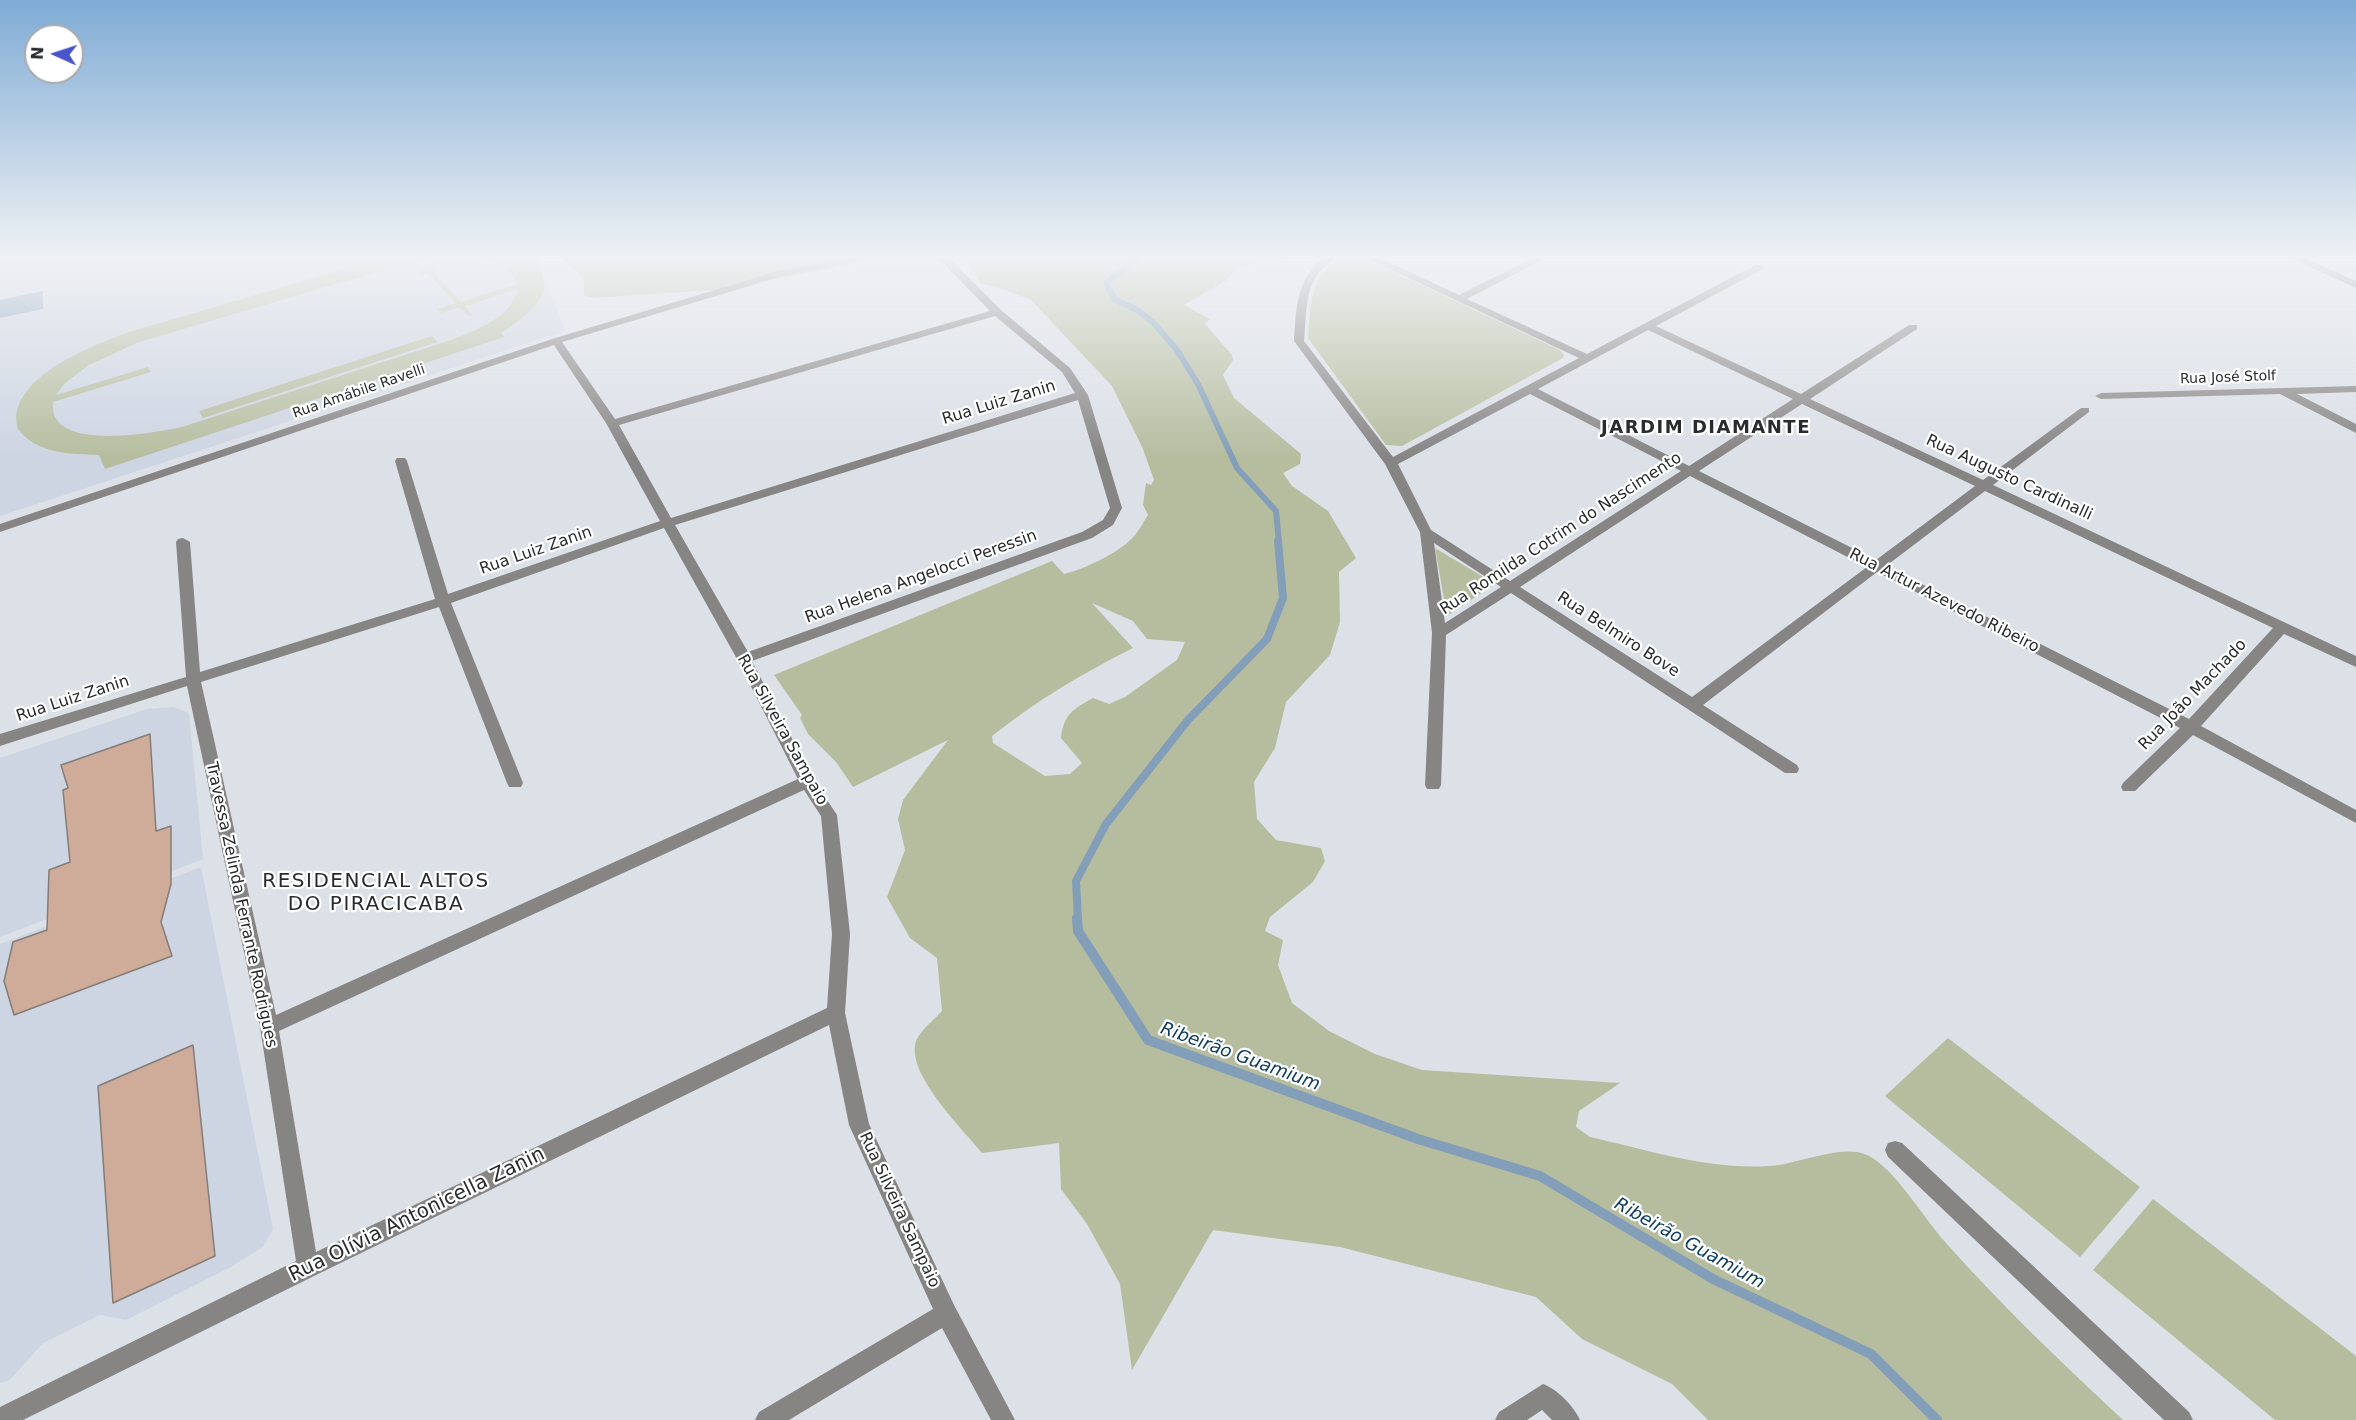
<!DOCTYPE html>
<meta charset="utf-8">
<style>
body{margin:0}
#map{position:relative;width:2356px;height:1420px;overflow:hidden;background:#dce0e7;font-family:"DejaVu Sans",sans-serif}
canvas{display:block}
.north{position:absolute;left:24px;top:24px;width:60px;height:60px;box-sizing:border-box;background:#fff;border:2px solid #a9aaab;border-radius:50%;rotate:273deg;font-size:16px;font-weight:700;line-height:24px;text-align:center;color:#292b2d}
.north::after{content:'';display:block;margin:auto;width:21px;height:27px;background:#4855ca;clip-path:polygon(50% 0,100% 100%,50% 72%,0 100%)}
</style>
<div id="map">
<canvas width="2356" height="1420"></canvas>
<div class="north">N</div>
</div>
<script>
const context = document.querySelector('canvas').getContext('2d');
context.lineJoin = 'round';
function paint(path, color) { context.fillStyle = color; context.fill(path, 'evenodd'); }
function strokePath(path, color, width, dash) { context.strokeStyle = color; context.lineWidth = width; context.lineCap = dash ? 'butt' : 'round'; context.setLineDash(dash || []); context.stroke(path); }
function write(font, color, halo, rows, align = 'center') {
  context.font = font + ' "DejaVu Sans",sans-serif'; context.lineWidth = 4.5; context.setLineDash([]); context.textBaseline = 'middle'; context.strokeStyle = halo; context.fillStyle = color; for (const [text, x, y, turn = 0] of rows) {
    context.save(); context.translate(x, y); context.rotate((+turn || 0) * Math.PI / 180); context.textAlign = isNaN(turn) ? turn : align; if (halo) context.strokeText(text, 0, 0); context.fillText(text, 0, 0); context.restore();
  }
}
paint(new Path2D(`
 M0,258H538L565,331L0,516Z
 M173,707L189,713L203,859L0,937V758L147,709Z
 M201,867L273,1229L263,1247L229,1268L126,1320L100,1315L43,1343L9,1381L0,1383V944Z`), '#cdd5e2');
paint(new Path2D(`
 M382,258H525C569,285 528,316 501,333L504,337L105,469L99,455C70,454 37,454 18,429C3,378 99,342 136,330ZM443,259C466,259 509,257 517,284L461,302L433,272L438,270L434,265L417,270L422,275L428,273L456,303L438,309L441,313L460,307L468,316L472,315L465,306L517,289C514,316 476,330 454,339L182,427C154,433 47,453 53,402L151,372L148,367L56,395L65,383L89,365L139,342L394,267Z
 M562,258H1288L1239,267L1224,282L1184,305L1210,319L1205,324L1232,355L1233,360L1223,375L1234,398L1301,454L1300,464L1283,473L1292,486L1328,511L1356,558L1339,572L1340,622L1330,655L1286,702L1275,748L1254,782L1257,819L1276,840L1321,848L1325,861L1313,882L1270,917L1265,931L1283,940L1278,965L1292,1003L1329,1031L1375,1054L1422,1070L1620,1083L1579,1111L1576,1127L1590,1137C1648,1150 1708,1170 1769,1166C1796,1165 1842,1143 1867,1155C1895,1168 1924,1219 1946,1243C2001,1305 2062,1363 2123,1420H1708L1672,1384L1582,1339L1536,1297L1340,1247L1213,1230L1132,1370L1120,1284L1087,1224L1061,1189L1059,1143L982,1153C963,1129 902,1070 917,1039C922,1029 935,1019 942,1011L937,958L910,938L887,897L905,850L898,819L903,800L948,740L853,787L836,762L808,734L800,718L802,715L774,675L1052,561L1064,574C1083,570 1123,551 1135,535C1140,529 1144,521 1148,515L1143,505L1146,483L1151,485L1154,480L1143,449L1112,386L1031,300L1006,290L980,283L968,264L957,259L895,260L863,263L715,290L592,298L584,295V279ZM1092,603L1133,621L1147,639L1185,642L1177,660L1125,697L1109,704L1093,698C1073,709 1064,714 1061,738L1082,763L1070,774L1045,776L993,743L992,736C1036,701 1083,673 1133,648Z
 M1339,258H1364L1560,350L1564,355L1563,358L1402,446L1386,445L1308,338C1311,304 1309,279 1339,258Z
 M432,336L437,342L203,418L199,411Z
 M1435,548L1495,584L1447,616Z
 M1948,1038L2140,1187L2080,1257L1885,1096Z
 M2153,1199L2356,1356V1420H2275L2093,1270Z`), '#b6bd9f');
paint(new Path2D(`
 M43,291V309L0,318V300Z`), '#829eb8');
strokePath(new Path2D(`
 M1138,258L1106,283L1114,299L1137,310L1153,322L1177,350L1198,384L1237,468L1276,511L1279,543`), '#829eb8', 6);
strokePath(new Path2D(`
 M1078,920L1076,881L1106,824L1188,720L1267,639L1283,598L1278,541`), '#829eb8', 8);
strokePath(new Path2D(`
 M1077,918L1078,931L1148,1040L1418,1139L1540,1176L1713,1279L1871,1354L1937,1420`), '#829eb8', 10);
const building = new Path2D(`
 M150,734L156,831L171,826V884L161,922L172,956L14,1015L4,981L13,942L47,930L49,870L70,862L63,790L68,788L61,765Z
 M193,1045L215,1256L113,1303L98,1086Z`);
paint(building, '#cfab99');
strokePath(building, '#837d7a', 1.5);
paint(new Path2D(`
 M849,258H874L783,276L562,342L615,419L990,311L942,262L930,258H949L1001,310L1070,368L1088,395L1122,508L1113,525L1092,538L752,661L813,779L837,815L850,934L845,1013L869,1124L954,1305L1015,1420H991L942,1328L789,1420H755L759,1412L933,1309L849,1125L829,1025L316,1275L23,1420H0V1407L296,1261L260,1027L187,686L0,746V734L186,677L176,542L178,539L183,538L190,542L200,672L435,599L395,461L397,458H405L407,461L448,594L660,521L606,423L554,345L0,532V524L552,339L778,271ZM995,316L1062,372L1075,393L671,518L619,425ZM1078,400L1110,508L1103,520L1082,532L748,652L675,525ZM664,528L737,659L798,779L276,1015L201,682L439,607L507,783L509,787H521L523,783L451,603ZM804,790L821,816L832,934L827,1008L316,1252L279,1031Z
 M1323,258H1335C1329,264 1322,268 1317,275C1305,293 1306,319 1304,341L1393,457L1579,358L1366,258H1380L1459,295L1532,258H1546L1467,299L1587,354L1755,265H1763V269L1656,326L1801,394L1909,325H1917V329L1810,399L1983,480L2081,408H2089V412L1993,485L2356,656V667L2284,634L2201,726L2356,810V823L2193,735L2135,791H2123L2121,787L2123,783L2180,728L1877,572L1703,705L1797,765L1799,769L1797,773H1785L1511,593L1446,635L1441,785L1439,789H1427L1425,785L1432,633L1420,532L1385,464L1294,341C1296,310 1296,279 1323,258ZM1648,330L1793,399L1689,466L1538,389ZM1530,394L1681,471L1510,581L1431,530L1398,464ZM1802,404L1975,486L1876,560L1699,471ZM1690,476L1867,567L1692,697L1520,587ZM1985,491L2273,628L2189,719L1886,566ZM1434,543L1501,587L1445,623Z
 M2291,258H2305L2356,281V288Z
 M2356,386V392L2297,394L2356,424V433L2280,394L2101,399L2095,396L2101,393Z
 M1895,1141L1902,1143L2189,1412L2193,1420H2164L1888,1157L1885,1150L1888,1143Z
 M1543,1384C1557,1389 1574,1406 1580,1420H1552L1542,1410L1527,1420H1495L1499,1412Z`), '#878484');
const sky = context.createLinearGradient(0, 0, 0, 457);
sky.addColorStop(0, '#7fabd5');
sky.addColorStop(0.56, '#eff1f4');
sky.addColorStop(1, '#eff1f400');
context.fillStyle = sky;
context.fillRect(0, 0, 2356, 457);
write('14px', '#292b2d', '#fff', [
 ["Rua José Stolf",2228,378,-2],
 ["Rua Amábile Ravelli",359,392,-19]
]);
write('16px', '#292b2d', '#fff', [
 ["Rua Luiz Zanin",999,403,-17],
 ["Rua Augusto Cardinalli",2009,478,25],
 ["Rua Romilda Cotrim do Nascimento",1561,534,-33],
 ["Rua Luiz Zanin",536,551,-19],
 ["Rua Helena Angelocci Peressin",921,577,-20],
 ["Rua Artur Azevedo Ribeiro",1944,601,27],
 ["Rua Belmiro Bove",1618,635,33],
 ["Rua João Machado",2193,695,-46],
 ["Rua Luiz Zanin",73,699,-18],
 ["Rua Silveira Sampaio",782,730,61],
 ["Travessa Zelinda Ferrante Rodrigues",241,905,78],
 ["Rua Silveira Sampaio",899,1210,65]
]);
context.letterSpacing = '1.5px';
write('bold 18px', '#292b2d', '#fff', [
 ["JARDIM DIAMANTE",1706,428]
]);
context.letterSpacing = '0px';
write('italic 18px', '#0e3d61', '#fff', [
 ["Ribeirão Guamium",1240,1057,20],
 ["Ribeirão Guamium",1689,1244,29]
]);
context.letterSpacing = '1.5px';
write('20px', '#292b2d', '#fff', [
 ["RESIDENCIAL ALTOS",376,882],
 ["DO PIRACICABA",376,905]
]);
context.letterSpacing = '0px';
write('20px', '#292b2d', '#fff', [
 ["Rua Olívia Antonicella Zanin",417,1215,-26]
]);
</script>
